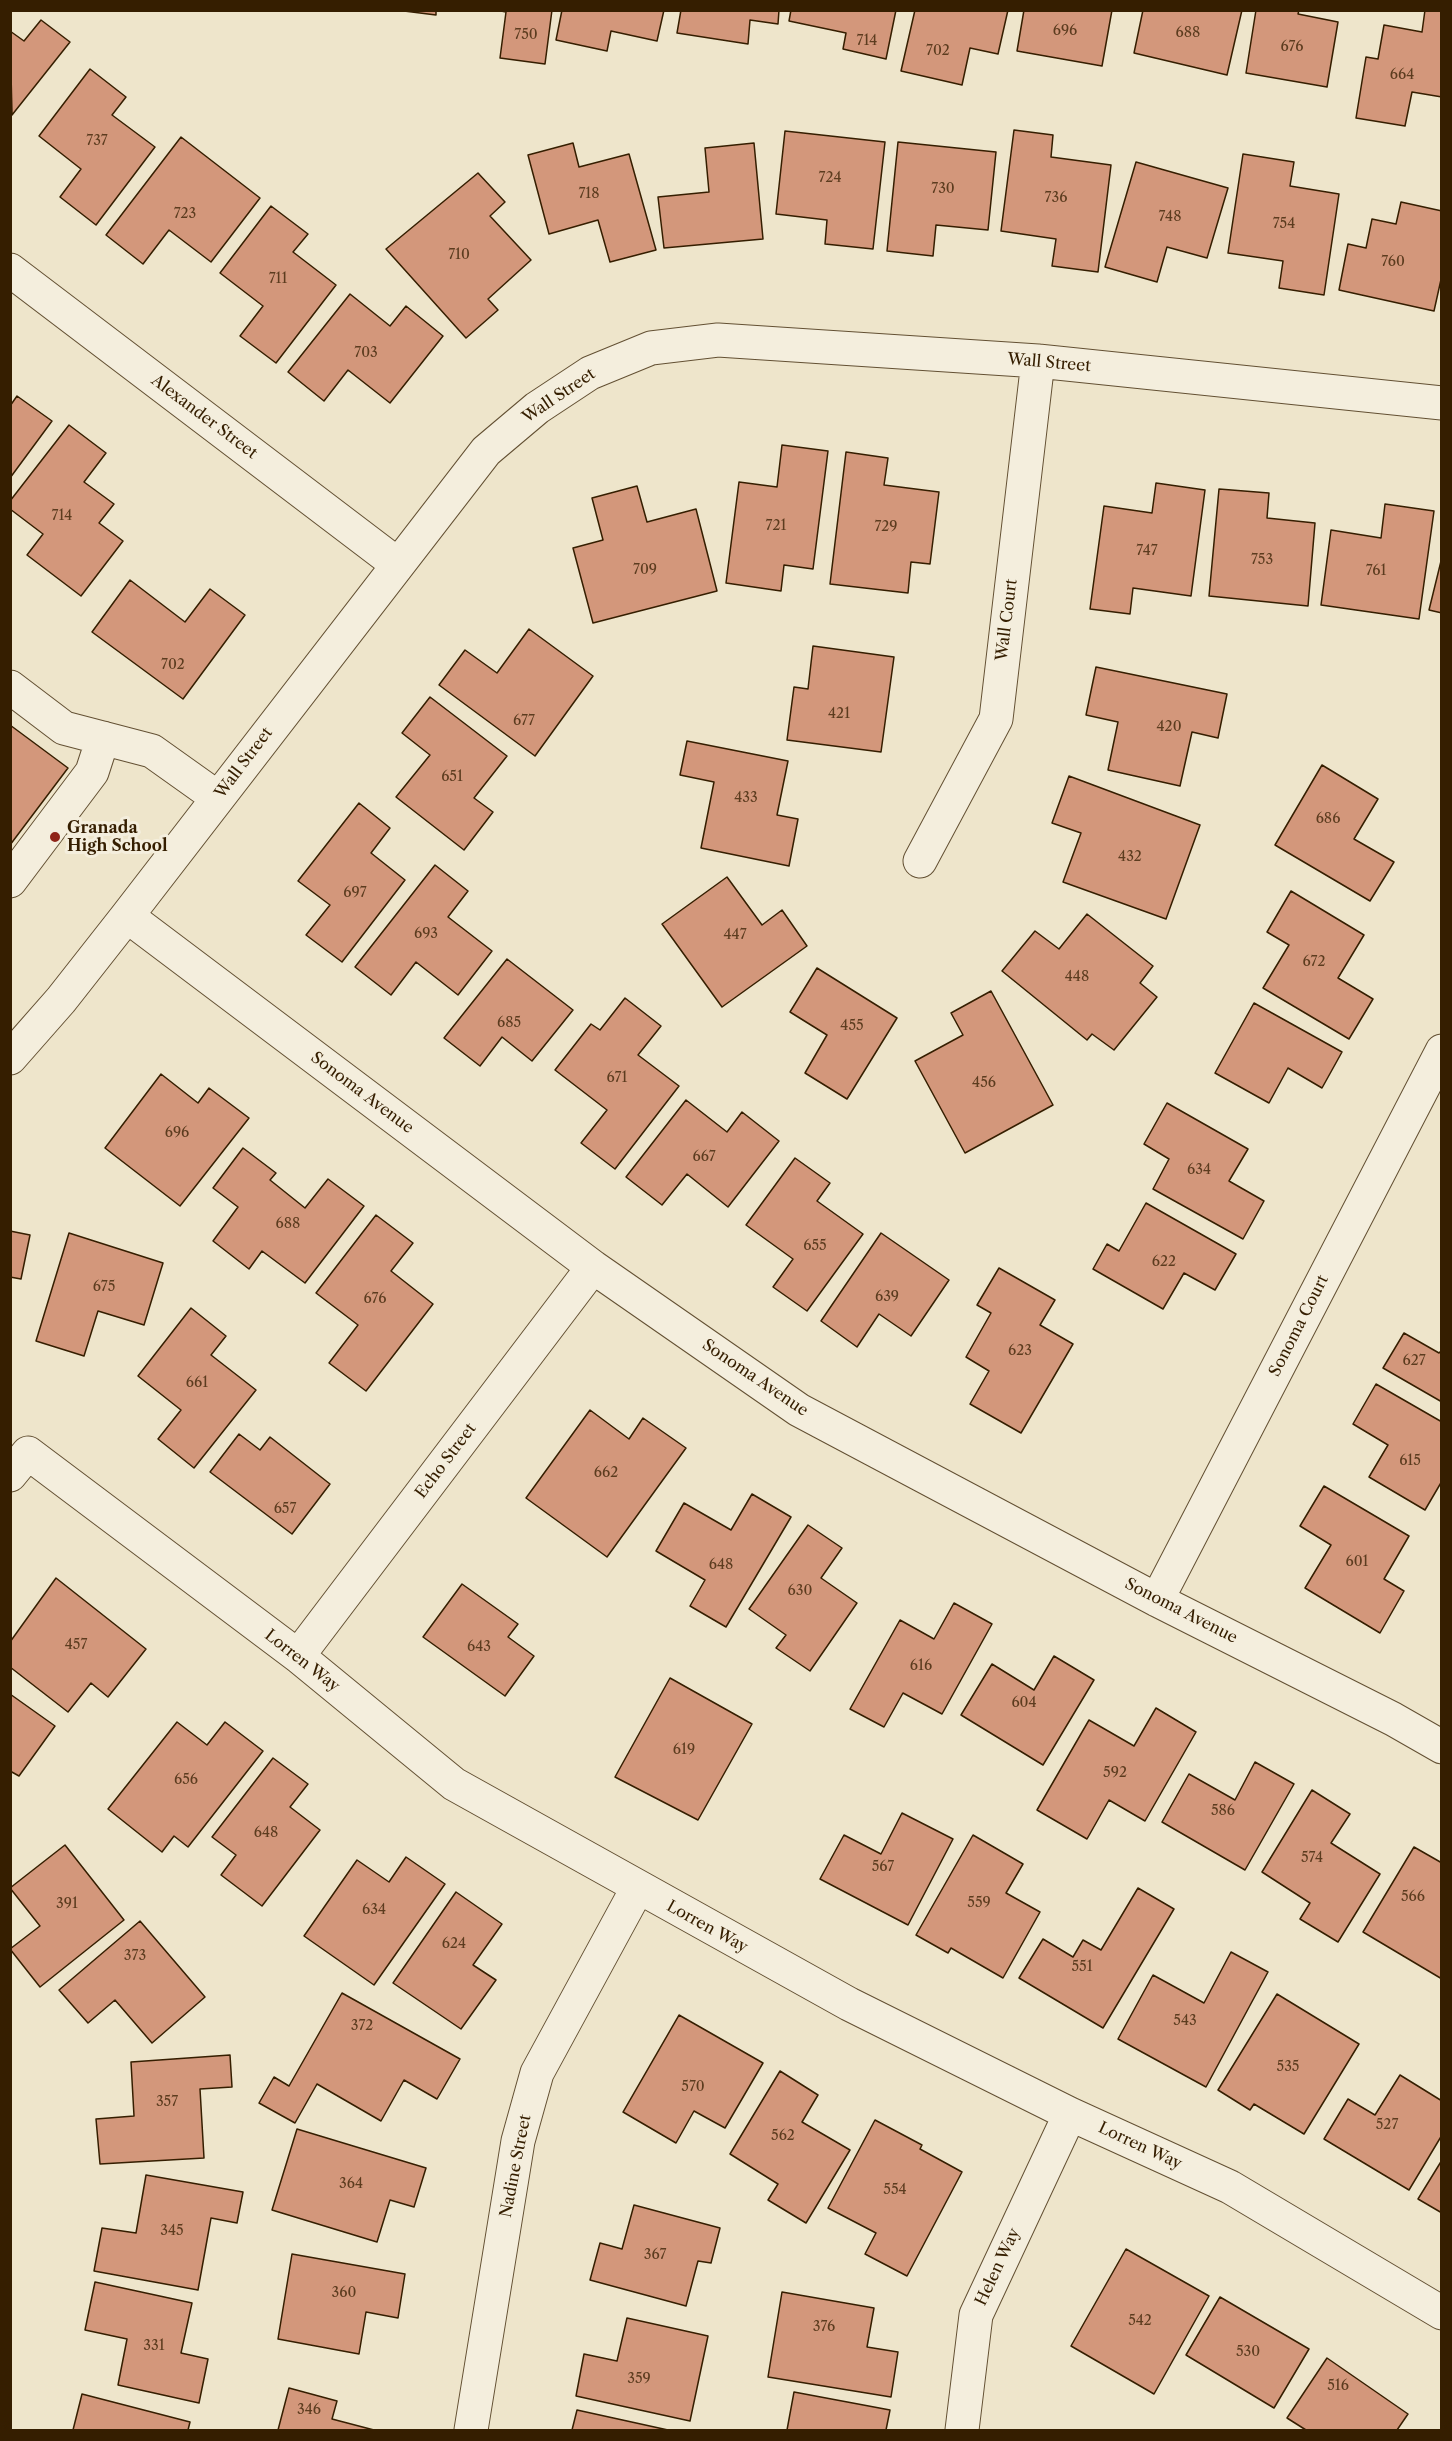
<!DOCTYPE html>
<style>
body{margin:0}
#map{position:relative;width:1452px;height:2441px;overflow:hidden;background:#eee5cb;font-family:"Libre Caslon Text",serif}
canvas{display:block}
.frame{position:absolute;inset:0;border:12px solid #351e00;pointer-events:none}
</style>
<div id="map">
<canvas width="1452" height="2441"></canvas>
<div class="frame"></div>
</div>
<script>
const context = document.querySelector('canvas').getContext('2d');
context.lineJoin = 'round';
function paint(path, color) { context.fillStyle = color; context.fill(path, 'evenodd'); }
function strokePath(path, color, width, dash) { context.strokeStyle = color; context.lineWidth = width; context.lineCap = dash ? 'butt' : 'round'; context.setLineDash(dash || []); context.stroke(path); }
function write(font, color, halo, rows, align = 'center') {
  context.font = font + ' "Libre Caslon Text",serif'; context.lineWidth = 6; context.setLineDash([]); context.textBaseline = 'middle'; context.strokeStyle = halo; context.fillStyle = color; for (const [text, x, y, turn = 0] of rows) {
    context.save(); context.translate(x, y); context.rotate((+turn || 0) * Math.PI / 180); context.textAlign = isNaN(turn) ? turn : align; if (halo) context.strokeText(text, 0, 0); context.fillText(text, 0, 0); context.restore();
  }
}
const building = new Path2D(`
 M396,10H436V15Z
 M496,10H552L545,64L500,58L506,12Z
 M562,10H664L657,41L611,31L607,51L556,40Z
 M681,10H779L778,24L750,20L748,44L677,33Z
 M791,10H896L886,59L843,49L846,33L789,21Z
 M915,10H1008L998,54L970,48L962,85L901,71Z
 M1024,10H1112L1102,66L1017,51Z
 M1143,10H1242L1227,75L1134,53Z
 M1256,10H1299L1298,14L1338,22L1327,87L1246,73Z
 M1425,10H1442V97L1412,92L1405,126L1356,118L1366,57L1378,59L1384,25L1422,32Z
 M41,20L70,42L12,115L10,31L24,41Z
 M90,69L126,97L112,115L155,147L96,225L60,197L81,169L39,136Z
 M1014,130L1053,135L1051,157L1111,165L1098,272L1052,266L1056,239L1001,231Z
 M785,131L885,142L873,249L825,244L827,220L776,214Z
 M181,137L260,198L211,262L169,230L143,264L106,235Z
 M898,142L996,152L988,230L936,225L933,256L887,251Z
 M573,143L579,167L629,154L656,250L610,262L598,220L549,234L528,155Z
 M754,143L763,239L664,248L658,197L709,192L705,148Z
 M1243,154L1294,162L1290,186L1339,194L1324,295L1279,288L1283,261L1228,253Z
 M1136,162L1228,188L1207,258L1167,247L1157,282L1105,267Z
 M478,173L505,202L490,216L531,260L488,299L498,310L466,338L386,249Z
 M1401,202L1442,211V275L1434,311L1339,290L1348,244L1366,248L1372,219L1396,224Z
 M271,206L308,234L293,252L336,285L276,363L240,336L263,306L220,273Z
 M350,294L390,326L406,306L443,336L390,403L348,370L324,401L288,372Z
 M17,396L52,421L10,478V406Z
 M69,425L106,453L84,482L114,504L99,523L123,541L81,596L27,555L43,534L10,509V501Z
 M782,445L828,451L813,569L784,565L781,591L726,583L739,482L777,487Z
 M846,452L888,458L884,485L939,492L930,564L911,562L908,593L830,584Z
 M1156,483L1205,490L1191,596L1133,588L1130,614L1090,609L1104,506L1152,513Z
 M637,486L647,522L696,509L717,591L593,623L573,548L603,540L592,498Z
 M1219,489L1269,493L1267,518L1315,523L1308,606L1209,596Z
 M1385,504L1434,511L1419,619L1321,605L1331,530L1381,538Z
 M1442,557V613L1429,610Z
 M130,580L185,622L210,589L245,615L183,699L92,632Z
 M529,629L593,676L535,756L439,685L465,650L497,673Z
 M813,646L894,657L881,752L787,740L794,687L808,689Z
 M1096,667L1227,694L1218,738L1192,732L1180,786L1108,770L1118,722L1086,715Z
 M430,697L507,756L474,798L493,812L464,850L396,797L430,755L402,733Z
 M10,725L68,768L10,845Z
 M687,741L788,761L777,815L798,819L789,866L701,848L714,782L680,775Z
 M1322,765L1378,799L1354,839L1394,862L1370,901L1275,845Z
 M1069,776L1200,825L1166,919L1063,882L1081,833L1052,823Z
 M359,803L390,828L371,853L405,880L342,962L306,935L330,905L298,881Z
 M435,865L468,891L448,917L492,951L458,995L416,962L391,995L355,967Z
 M727,877L762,925L782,910L807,946L722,1007L662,924Z
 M1291,891L1364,935L1338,978L1373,999L1349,1039L1263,988L1289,945L1267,932Z
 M1087,914L1153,966L1140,983L1157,997L1114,1050L1092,1034L1087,1040L1002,971L1035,931L1059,949Z
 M507,959L573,1010L532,1061L502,1037L480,1066L444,1038Z
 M817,968L897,1018L847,1099L805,1073L827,1035L790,1012Z
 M991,991L1053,1105L965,1153L915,1061L963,1035L951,1013Z
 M625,998L661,1026L638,1055L679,1086L615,1169L581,1143L607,1110L555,1070L591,1024L600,1030Z
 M1254,1003L1342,1052L1322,1088L1288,1068L1269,1103L1215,1073Z
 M161,1074L198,1103L209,1088L249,1118L180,1206L105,1148Z
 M686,1100L727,1132L742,1112L779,1141L728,1207L687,1174L662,1205L626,1177Z
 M1167,1103L1248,1149L1229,1181L1264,1201L1243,1239L1153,1189L1169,1159L1144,1144Z
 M243,1148L276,1173L270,1180L305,1208L328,1179L364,1206L305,1283L262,1251L249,1269L213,1241L238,1207L213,1188Z
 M795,1158L830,1183L817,1201L863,1234L807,1311L773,1287L793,1259L746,1225Z
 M1146,1203L1236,1254L1215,1290L1184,1273L1163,1309L1093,1269L1107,1244L1119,1251Z
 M376,1215L413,1243L391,1271L433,1304L366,1391L329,1363L358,1325L316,1293Z
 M10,1231L30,1235L21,1279L10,1277Z
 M69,1233L163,1263L144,1325L98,1311L84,1356L36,1341Z
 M881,1233L949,1280L911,1336L879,1314L857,1347L821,1321Z
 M999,1268L1055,1300L1040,1325L1073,1344L1021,1433L970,1404L989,1371L966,1357L991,1313L977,1305Z
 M191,1308L226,1336L211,1355L256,1390L194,1468L158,1439L181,1410L138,1376Z
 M1404,1333L1439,1353L1442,1350V1402L1383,1368Z
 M1376,1384L1442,1422V1481L1425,1510L1369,1477L1388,1445L1353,1424Z
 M590,1410L629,1439L643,1418L686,1448L607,1557L526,1498Z
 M239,1434L260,1450L270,1437L330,1484L292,1534L210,1472Z
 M1324,1486L1409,1536L1384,1579L1404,1591L1380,1633L1305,1588L1331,1545L1300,1526Z
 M752,1494L791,1517L726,1627L690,1606L705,1580L656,1551L684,1503L731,1530Z
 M808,1525L842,1548L821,1578L857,1603L810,1671L776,1648L786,1635L749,1609Z
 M56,1578L146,1649L108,1697L91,1683L68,1712L10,1667V1642Z
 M462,1584L518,1624L508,1637L534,1656L505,1696L423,1637Z
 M954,1603L992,1624L942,1714L903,1693L884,1727L850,1709L900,1620L934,1639Z
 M1054,1656L1094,1680L1043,1765L961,1715L992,1664L1034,1690Z
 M670,1678L752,1724L698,1820L615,1777Z
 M10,1694L55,1726L19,1776L10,1771Z
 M1156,1708L1196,1732L1145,1821L1109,1800L1087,1839L1037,1810L1089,1720L1134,1746Z
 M177,1722L207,1745L225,1722L263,1751L188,1847L174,1836L162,1852L108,1809Z
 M273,1758L308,1784L290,1807L320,1830L262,1906L221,1875L236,1855L212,1837Z
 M1255,1762L1294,1784L1245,1870L1162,1822L1189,1774L1235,1800Z
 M1312,1790L1350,1814L1331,1843L1380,1874L1338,1942L1300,1919L1310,1903L1262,1872Z
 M902,1813L953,1839L908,1925L820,1879L844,1835L881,1854Z
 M973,1835L1023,1864L1006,1893L1040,1912L1003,1978L951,1948L948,1953L916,1935Z
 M65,1845L124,1920L40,1987L10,1949L40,1926L10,1888Z
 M1414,1847L1442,1863V1979L1363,1932Z
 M406,1857L445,1884L374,1985L304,1936L357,1860L389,1882Z
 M1138,1888L1174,1909L1103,2028L1019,1978L1043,1939L1073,1957L1083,1940L1101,1950Z
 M456,1892L502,1924L473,1965L496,1980L461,2029L393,1983Z
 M140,1921L205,1997L152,2043L115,2000L88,2023L59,1990Z
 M1231,1952L1268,1972L1206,2087L1118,2039L1153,1975L1204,2003Z
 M342,1993L460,2059L437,2099L404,2080L381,2121L317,2084L295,2123L259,2103L274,2077L289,2086Z
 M1277,1994L1359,2044L1304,2134L1254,2104L1250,2110L1218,2090Z
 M679,2015L763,2063L725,2128L694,2111L676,2143L623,2112Z
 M230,2055L232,2087L200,2089L204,2158L100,2164L96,2119L134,2116L131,2062Z
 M780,2071L818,2095L802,2122L850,2150L806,2223L768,2200L778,2184L730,2154Z
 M1400,2075L1442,2101V2135L1409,2190L1324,2139L1348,2099L1375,2115Z
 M875,2120L922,2145L920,2149L962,2172L907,2276L865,2254L876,2233L828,2208Z
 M297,2129L426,2168L414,2207L390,2200L377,2242L272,2210Z
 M1442,2160V2213L1418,2199Z
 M146,2175L243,2192L237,2223L211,2218L198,2290L94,2271L102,2228L136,2233Z
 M634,2205L720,2228L711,2263L698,2261L686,2306L590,2280L600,2243L622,2249Z
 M1126,2249L1209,2296L1154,2394L1071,2346Z
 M292,2254L405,2274L398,2318L366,2312L359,2354L278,2339Z
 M95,2282L192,2303L181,2353L208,2359L199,2403L118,2385L127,2339L85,2330Z
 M782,2292L874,2308L867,2347L898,2352L891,2397L768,2377Z
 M1220,2297L1309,2349L1274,2408L1186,2355Z
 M627,2318L708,2336L690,2421L576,2396L584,2354L617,2361Z
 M1327,2358L1408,2414L1397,2430H1306L1287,2418Z
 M289,2388L337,2401L332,2419L374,2430H278Z
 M794,2392L890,2410L886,2430H787Z
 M82,2394L190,2422L188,2430H73Z
 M577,2410L668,2430H572Z`);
paint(building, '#d3977b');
strokePath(building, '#351e00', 1.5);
const minor = new Path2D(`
 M10,270L397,564
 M10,687L64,728L152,751L218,798
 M920,861L996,719L1038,361
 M10,881L92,772L103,738
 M127,916L593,1267L799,1410L1157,1600L1393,1719L1442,1747
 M10,1058L61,1000L127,916L486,451L537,408L590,373L651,348L718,340L1038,361L1442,403
 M10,1475L28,1453L298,1656L454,1784L849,2004L1070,2114L1230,2187L1442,2313
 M1157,1600L1442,1051
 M298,1656L593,1267
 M471,2430L518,2141L537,2073L637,1889
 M962,2430L976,2315L1070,2114`);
strokePath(minor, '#635033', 35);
strokePath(minor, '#f4eedd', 33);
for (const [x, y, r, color] of [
 [55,837,6,"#8f2418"]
]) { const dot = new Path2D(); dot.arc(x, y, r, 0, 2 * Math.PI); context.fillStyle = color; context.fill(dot); strokePath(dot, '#f4eedd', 2); }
write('14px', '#5c3c1f', null, [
 ["696",1065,31],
 ["688",1188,33],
 ["750",526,35],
 ["714",867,41],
 ["676",1292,47],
 ["702",938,51],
 ["664",1402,75],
 ["737",97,141],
 ["724",830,178],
 ["730",943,189],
 ["718",589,194],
 ["736",1056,198],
 ["723",185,214],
 ["748",1170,217],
 ["754",1284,224],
 ["710",459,255],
 ["760",1393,262],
 ["711",278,279],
 ["703",366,353],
 ["714",62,516],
 ["721",776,526],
 ["729",886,527],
 ["747",1147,551],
 ["753",1262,560],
 ["709",645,570],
 ["761",1376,571],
 ["702",173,665],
 ["421",839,714],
 ["677",524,721],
 ["420",1169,727],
 ["651",452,777],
 ["433",746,798],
 ["686",1328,819],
 ["432",1130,857],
 ["697",355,893],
 ["693",426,934],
 ["447",735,935],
 ["672",1314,962],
 ["448",1077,977],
 ["685",509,1023],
 ["455",852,1026],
 ["671",617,1078],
 ["456",984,1083],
 ["696",177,1133],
 ["667",704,1157],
 ["634",1199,1170],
 ["688",288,1224],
 ["655",815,1246],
 ["622",1164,1262],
 ["675",104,1287],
 ["639",887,1297],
 ["676",375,1299],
 ["623",1020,1351],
 ["627",1414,1361],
 ["661",197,1383],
 ["615",1410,1461],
 ["662",606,1473],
 ["657",285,1509],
 ["601",1357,1562],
 ["648",721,1565],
 ["630",800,1591],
 ["457",76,1645],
 ["643",479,1647],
 ["616",921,1666],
 ["604",1024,1703],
 ["619",684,1750],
 ["592",1115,1773],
 ["656",186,1780],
 ["586",1223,1811],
 ["648",266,1833],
 ["574",1312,1858],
 ["567",883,1867],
 ["566",1413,1897],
 ["559",979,1903],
 ["391",67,1904],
 ["634",374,1910],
 ["624",454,1944],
 ["373",135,1956],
 ["551",1082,1967],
 ["543",1185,2021],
 ["372",362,2026],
 ["535",1288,2067],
 ["570",693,2087],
 ["357",167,2102],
 ["527",1387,2125],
 ["562",783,2136],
 ["364",351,2184],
 ["554",895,2190],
 ["345",172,2231],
 ["367",655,2255],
 ["360",344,2293],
 ["542",1140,2321],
 ["376",824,2327],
 ["331",154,2346],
 ["530",1248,2352],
 ["359",639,2379],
 ["516",1338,2386],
 ["346",309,2410]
]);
write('16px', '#351e00', '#f4eedd', [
 ["Wall Street",1049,363,5],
 ["Wall Street",559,396,-34],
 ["Alexander Street",204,417,37],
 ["Wall Court",1007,620,-83],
 ["Wall Street",244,763,-53],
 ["Sonoma Avenue",362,1093,37],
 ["Sonoma Court",1299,1326,-63],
 ["Sonoma Avenue",755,1378,34],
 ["Echo Street",446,1461,-53],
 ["Sonoma Avenue",1181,1611,27],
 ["Lorren Way",302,1661,38],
 ["Lorren Way",707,1927,29],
 ["Lorren Way",1140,2146,25],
 ["Nadine Street",516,2166,-79],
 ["Helen Way",998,2267,-65]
]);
write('bold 16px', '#351e00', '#f4eedd', [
 ["Granada",67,828],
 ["High School",67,846]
], 'left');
</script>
